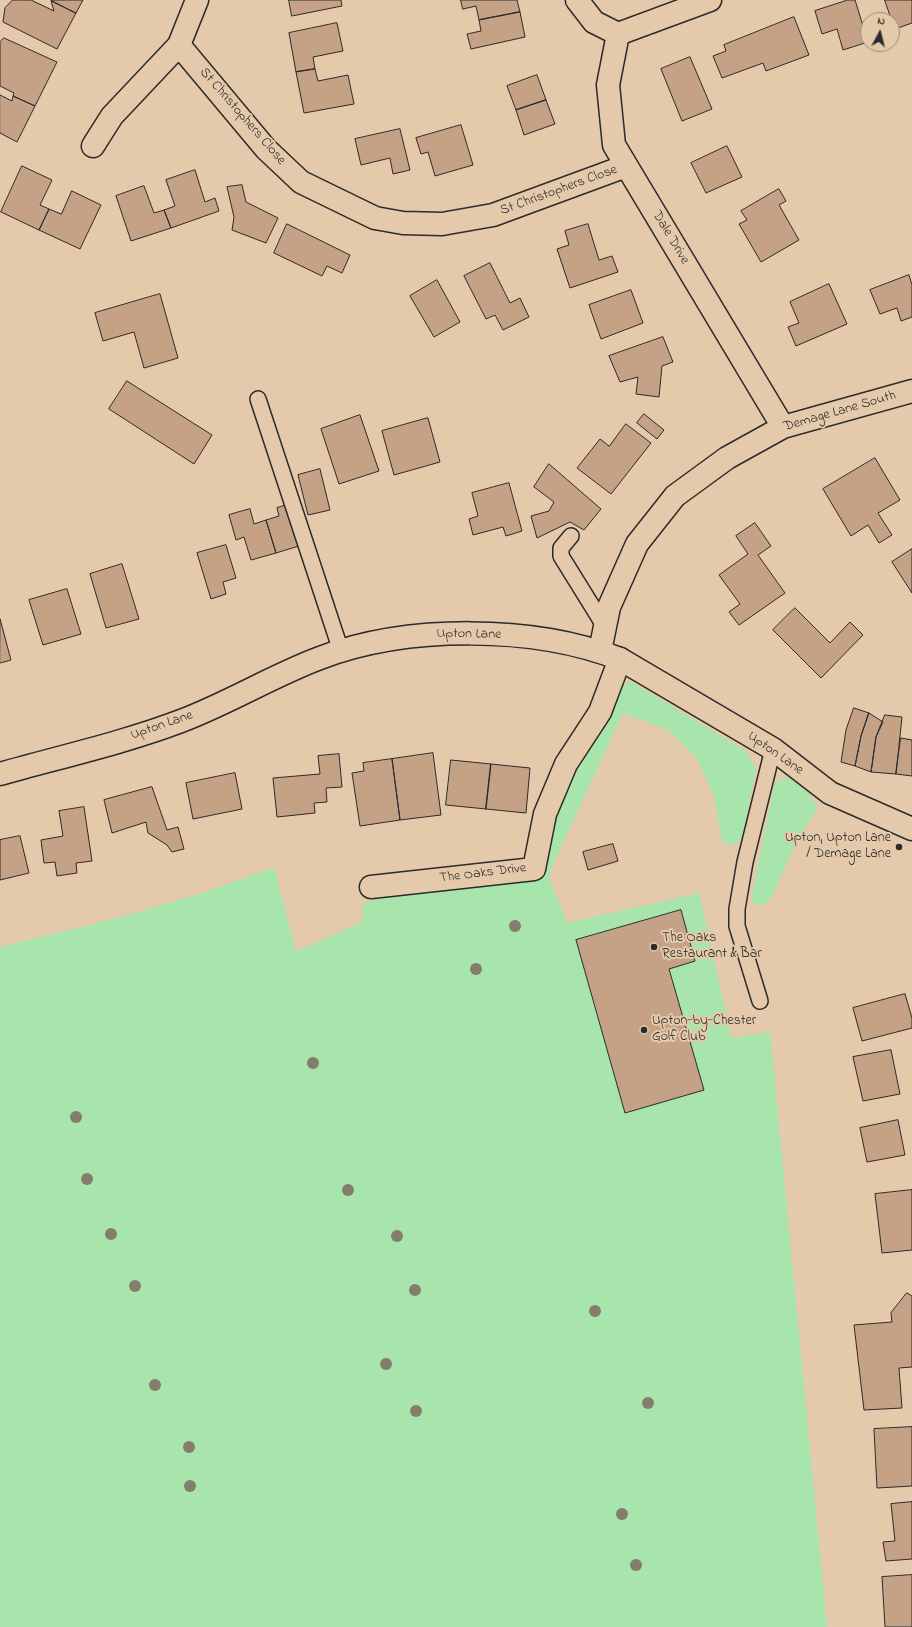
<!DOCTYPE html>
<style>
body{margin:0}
#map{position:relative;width:912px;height:1627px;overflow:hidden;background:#e4caab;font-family:"Indie Flower",sans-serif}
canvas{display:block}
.north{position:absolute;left:860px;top:12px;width:40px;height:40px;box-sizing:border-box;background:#e4caab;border:1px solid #9a8a78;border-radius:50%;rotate:7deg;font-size:11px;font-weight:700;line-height:16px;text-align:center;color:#2b2b2b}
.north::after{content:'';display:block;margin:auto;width:14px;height:18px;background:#2b2b2b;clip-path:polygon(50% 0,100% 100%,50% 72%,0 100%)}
</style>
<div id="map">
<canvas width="912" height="1627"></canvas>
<div class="north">N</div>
</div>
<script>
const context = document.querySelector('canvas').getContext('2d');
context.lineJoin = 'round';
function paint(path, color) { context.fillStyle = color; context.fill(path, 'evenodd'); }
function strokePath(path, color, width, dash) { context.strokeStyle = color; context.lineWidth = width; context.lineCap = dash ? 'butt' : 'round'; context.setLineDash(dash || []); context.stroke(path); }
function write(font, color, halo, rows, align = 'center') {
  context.font = font + ' "Indie Flower",sans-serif'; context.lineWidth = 4; context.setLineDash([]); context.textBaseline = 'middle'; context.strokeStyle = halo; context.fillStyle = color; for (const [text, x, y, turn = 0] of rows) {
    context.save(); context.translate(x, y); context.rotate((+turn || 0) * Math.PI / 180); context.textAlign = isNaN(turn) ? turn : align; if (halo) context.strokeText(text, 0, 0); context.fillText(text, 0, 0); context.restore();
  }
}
paint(new Path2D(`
 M632,682L747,752L756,770L742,839L732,846L722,842L714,797L697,758L668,730L623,713L548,875L567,923L699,893L732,1038L770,1032L827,1627H0V947C92,925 186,902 274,867L296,952L363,921L362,904L392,896L527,880L617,685Z
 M788,778L809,793L818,808L797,840L772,896L763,905L753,904L752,895L775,782Z`), '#a7e5ac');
const building = new Path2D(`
 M13,0H31L54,11L51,1L76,13L57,49L3,22L5,8Z
 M51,0H83L76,13Z
 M289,0H341L342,6L292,16Z
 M461,0H517L520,12L479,20L476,6L463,9Z
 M848,0H855L868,42L843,50L837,29L822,34L815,11Z
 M885,0H912V23L895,29Z
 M520,12L525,37L471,49L467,34L481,31L479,20Z
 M794,17L809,55L766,71L763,63L722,78L713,56L726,51L724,45Z
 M337,23L343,51L313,57L315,69L296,72L289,33Z
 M4,38L57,62L35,106L13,96L14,93L0,86V42Z
 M690,57L712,109L682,121L661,69Z
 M315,69L318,81L348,75L354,104L304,113L296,72Z
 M537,75L546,100L516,110L507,86Z
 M0,95L12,101L13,96L35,106L17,142L0,133Z
 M546,100L555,124L524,135L516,110Z
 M461,125L473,165L435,176L428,152L421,154L416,138Z
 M400,129L410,170L393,174L390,158L361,165L355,139Z
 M727,146L742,177L706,193L691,163Z
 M22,166L52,180L40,205L49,209L39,230L1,212Z
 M195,170L205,202L215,198L219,211L171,228L164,210L175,206L166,180Z
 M242,185L246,202L278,218L266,243L232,230L234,217L227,187Z
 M144,186L154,213L164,210L171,228L131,241L116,196Z
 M779,189L786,201L779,205L799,240L761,262L739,224L747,220L741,211Z
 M72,191L101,205L80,249L39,230L49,209L61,214Z
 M287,224L350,255L342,273L327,266L322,276L274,253Z
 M588,224L599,260L612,256L618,272L570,288L557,249L569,245L565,231Z
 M490,263L510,303L520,298L529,317L503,330L495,315L486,319L464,276Z
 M909,275L912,285V317L901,321L897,308L880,314L870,290Z
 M437,280L460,322L434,337L410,296Z
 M829,284L847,324L796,346L788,327L799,323L790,302Z
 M631,290L643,323L601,339L589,305Z
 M160,294L178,358L144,368L134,332L103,341L95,313Z
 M663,337L673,362L662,366L659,397L636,394L638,377L620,382L609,356Z
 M127,381L212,435L194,464L109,409Z
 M644,414L664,430L657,439L637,423Z
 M360,415L379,471L339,484L321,429Z
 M428,418L440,462L394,475L382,431Z
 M626,424L651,443L611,494L577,468L600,439L609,446Z
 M875,458L900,500L878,513L892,535L879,543L868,525L851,536L823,489Z
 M549,464L601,509L584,530L570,522L537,538L531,516L549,511L554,502L534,487Z
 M320,469L330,510L308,515L298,475Z
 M509,483L522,531L506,536L503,527L473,535L469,519L478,516L472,493Z
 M287,505L299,546L276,553L266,520L279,516L277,508Z
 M250,509L254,524L266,520L276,553L251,560L244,537L236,540L229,515Z
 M755,523L771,546L758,555L785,593L739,625L729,612L740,604L719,575L748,554L736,536Z
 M226,545L236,578L223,582L226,594L211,599L197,553Z
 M912,549V593L892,562Z
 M122,564L139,619L106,628L90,574Z
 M67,589L81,634L43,645L29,600Z
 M795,608L830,643L850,622L863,635L821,678L773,630Z
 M0,619L11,660L0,663Z
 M854,708L869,713L861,736L855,766L841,762L846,730Z
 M869,713L883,722L876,737L871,772L855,766L861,736Z
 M885,715L902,717L896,774L871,772L876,737Z
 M901,738L912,740V776L896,774Z
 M433,753L441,815L400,820L392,759Z
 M339,754L342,787L326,788L327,802L314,803L315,813L277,817L273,778L320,774L318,756Z
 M392,759L400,820L360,826L352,773L364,771L363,763Z
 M451,760L491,764L486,809L446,805Z
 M491,764L530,768L526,813L486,809Z
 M235,773L242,809L193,819L186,783Z
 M152,787L167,830L178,827L184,849L172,852L167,845L148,833L146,822L112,833L104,800Z
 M84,807L92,861L76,863L77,873L57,876L55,862L44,863L41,840L63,836L59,811Z
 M20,836L29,873L0,880V840Z
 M613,844L618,861L588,870L583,852Z
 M681,910L695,961L669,969L704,1090L625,1113L576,940Z
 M905,994L912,1018V1028L862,1041L853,1008Z
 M891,1050L900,1094L863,1101L853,1057Z
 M898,1120L905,1155L867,1162L860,1128Z
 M912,1190V1250L882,1253L875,1194Z
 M907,1293L912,1296V1367L899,1368L902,1408L864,1410L854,1325L892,1322L891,1313Z
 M912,1427V1486L877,1488L874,1429Z
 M912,1502V1559L886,1561L883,1542L895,1541L891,1504Z
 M912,1575V1627H885L882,1577Z`);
paint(building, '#c5a186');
strokePath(building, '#2b2b2b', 1);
const lane = new Path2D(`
 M258,399L341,651
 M571,536L561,548V556L605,627
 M760,1001L737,926V909L745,862L773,749`);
const street = new Path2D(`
 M577,0L594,22L618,34L710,0
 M618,34L608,85L614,145L783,427
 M179,45L266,149L301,182L375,218L403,223L442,224L493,215L626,166
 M93,146L112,116L179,45L197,0
 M600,651L609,607L637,544L675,496L727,458L783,427L912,391
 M371,887L534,869L545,814L566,764L600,712L620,659`);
const secondary = new Path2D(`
 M0,774C60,757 123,743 181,721C229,703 272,676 320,658C407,625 533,625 620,659L773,749L830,793L912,829`);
strokePath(lane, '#2b2b2b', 18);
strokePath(street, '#2b2b2b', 25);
strokePath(secondary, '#2b2b2b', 25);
strokePath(lane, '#e4caab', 15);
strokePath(street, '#e4caab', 22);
strokePath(secondary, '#e4caab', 22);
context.fillStyle = '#857d6c';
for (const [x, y] of [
 [515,926],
 [476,969],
 [313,1063],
 [76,1117],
 [87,1179],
 [348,1190],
 [111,1234],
 [397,1236],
 [135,1286],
 [415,1290],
 [595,1311],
 [386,1364],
 [155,1385],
 [648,1403],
 [416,1411],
 [189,1447],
 [190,1486],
 [622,1514],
 [636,1565]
]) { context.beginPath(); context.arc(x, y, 6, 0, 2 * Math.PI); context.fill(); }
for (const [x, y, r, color] of [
 [899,847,4,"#2b2b2b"],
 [654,947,4,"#2b2b2b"],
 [644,1030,4,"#2b2b2b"]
]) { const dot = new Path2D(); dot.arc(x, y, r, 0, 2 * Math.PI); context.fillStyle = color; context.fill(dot); strokePath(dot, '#e4caab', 1.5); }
write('14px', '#2b2b2b', '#e4caab', [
 ["St Christophers Close",242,117,49],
 ["St Christophers Close",559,191,-20],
 ["Dale Drive",670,238,59],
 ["Demage Lane South",840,412,-16],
 ["Upton Lane",469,635,1],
 ["Upton Lane",162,726,-19],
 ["Upton Lane",775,754,35],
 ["The Oaks Drive",483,874,-7]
]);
write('14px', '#2b2b2b', '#e4caab', [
 ["Upton, Upton Lane",891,839,"right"],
 ["/ Demage Lane",891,855,"right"],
 ["The Oaks",662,939],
 ["Restaurant & Bar",662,955],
 ["Upton-by-Chester",652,1022],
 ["Golf Club",652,1038]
], 'left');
</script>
